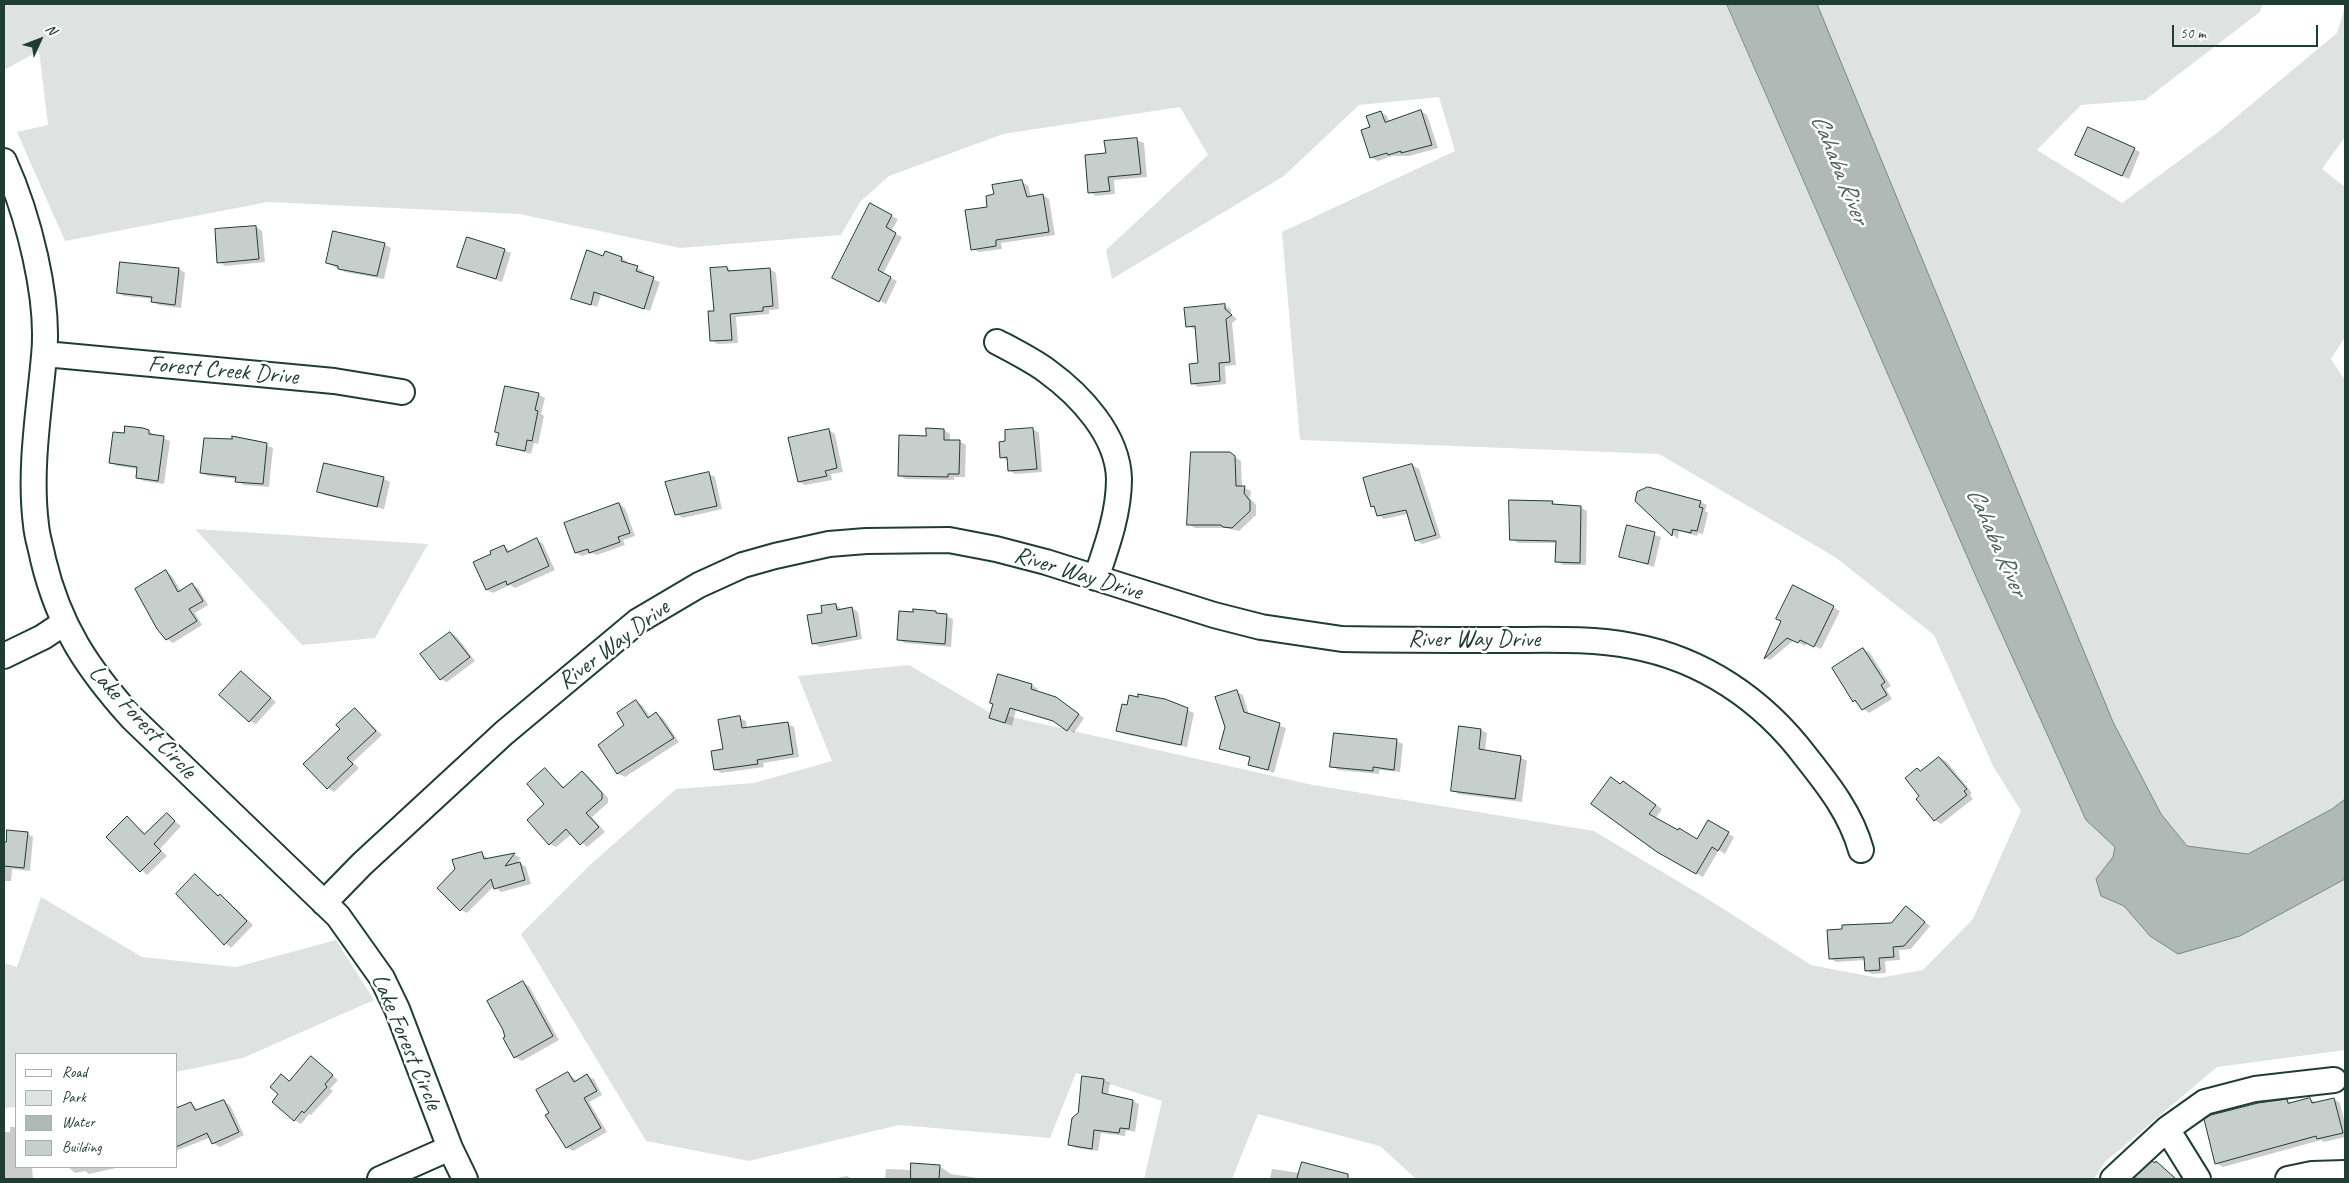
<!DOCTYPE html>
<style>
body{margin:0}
#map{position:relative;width:2349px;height:1183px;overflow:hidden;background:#fff;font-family:Caveat,sans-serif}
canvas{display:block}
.frame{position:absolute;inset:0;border:5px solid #1f3d34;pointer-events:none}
.legend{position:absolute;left:15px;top:1053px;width:162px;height:115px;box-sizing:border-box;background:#fff;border:1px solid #a5b1ae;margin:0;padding:6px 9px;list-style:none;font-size:15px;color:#1f3d34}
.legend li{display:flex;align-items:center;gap:10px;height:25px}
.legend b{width:25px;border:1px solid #a5b1ae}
.north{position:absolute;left:15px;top:15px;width:50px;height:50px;-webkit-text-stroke:4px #fff;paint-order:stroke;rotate:47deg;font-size:14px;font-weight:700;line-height:20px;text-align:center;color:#1f3d34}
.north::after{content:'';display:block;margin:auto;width:18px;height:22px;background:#1f3d34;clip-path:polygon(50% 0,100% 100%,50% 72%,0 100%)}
.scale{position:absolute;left:2172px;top:25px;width:146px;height:22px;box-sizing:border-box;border:2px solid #1f3d34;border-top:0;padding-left:6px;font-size:15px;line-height:18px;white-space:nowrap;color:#1f3d34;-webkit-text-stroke:4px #fff;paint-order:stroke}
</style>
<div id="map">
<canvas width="2349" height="1183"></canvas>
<div class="frame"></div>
<ul class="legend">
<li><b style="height:6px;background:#fff"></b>Road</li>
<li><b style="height:14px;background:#dee3e2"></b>Park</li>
<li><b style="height:14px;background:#afbab7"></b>Water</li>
<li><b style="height:14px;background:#c7cfcc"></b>Building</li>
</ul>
<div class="north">N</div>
<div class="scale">50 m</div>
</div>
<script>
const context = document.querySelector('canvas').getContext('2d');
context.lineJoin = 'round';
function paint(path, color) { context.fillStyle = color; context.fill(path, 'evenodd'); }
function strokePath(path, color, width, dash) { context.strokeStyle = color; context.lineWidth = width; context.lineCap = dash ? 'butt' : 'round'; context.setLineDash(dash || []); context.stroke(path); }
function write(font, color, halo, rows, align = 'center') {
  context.font = font + ' Caveat,sans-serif'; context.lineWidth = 5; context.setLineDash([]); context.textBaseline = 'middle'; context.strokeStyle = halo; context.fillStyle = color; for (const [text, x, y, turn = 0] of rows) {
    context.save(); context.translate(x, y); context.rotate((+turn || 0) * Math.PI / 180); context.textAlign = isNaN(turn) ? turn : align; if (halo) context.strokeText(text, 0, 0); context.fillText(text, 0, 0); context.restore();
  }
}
paint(new Path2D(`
 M4,4H1727L1977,579L2086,820L2115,847L2113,857L2096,879L2101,896L2124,906L2150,936H2240L2345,879V1050L2217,1067L2105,1162L2094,1179H1416L1380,1146L1258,1114L1232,1179H1144L1162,1101L1076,1073L1050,1138L899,1125L749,1161L646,1141L521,934L591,864L676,789L754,783L832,761L798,676L909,665L989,712L1313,785L1594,831L1711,901L1811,965L1879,978L1923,970L1973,919L2021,811L1993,766L1934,635L1835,557L1659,454L1300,440L1282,232L1455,151L1439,97L1359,105L1284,176L1112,279L1106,250L1208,155L1180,107L1003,134L889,176L860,202L841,235L680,248L519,214L268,202L65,241L17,132L48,125L39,51L4,70Z
 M1817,4H2263L2260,12L2145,100L2081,105L2037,150L2122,203L2218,132L2337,33L2345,7V137L2322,169L2345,187V337L2331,359L2345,380V799L2332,809L2248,854L2187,846L2161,814L2113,722Z
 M195,529L428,544L375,638L302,645Z
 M41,897L142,957L236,967L336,940L374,1000L243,1058L176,1072V1054H16V1107L4,1108V963L17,967Z`), '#dee3e2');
const water = new Path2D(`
 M1727,4H1817L2113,722L2161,814L2187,846L2248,854L2332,809L2345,799V879L2240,936L2178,954L2150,936L2124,906L2101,896L2096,879L2113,857L2115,847L2086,820L1977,579Z`);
paint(water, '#afbab7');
strokePath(water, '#758883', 1);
paint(new Path2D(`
 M1421,111L1427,115L1438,148L1409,156H1392L1378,161L1371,157L1372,128L1381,112L1387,116L1389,122Z
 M1137,140L1144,143L1147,177L1114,180L1115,194L1096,196L1090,192L1107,154L1106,143Z
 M2134,149L2140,152L2129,179L2083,158Z
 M1021,182L1028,185L1031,197L1043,195L1049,199L1055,235L1001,243L1002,249L979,252L972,249L995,195Z
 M891,216L898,219L891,232L902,237L883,274L897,281L886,304L840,281Z
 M256,227L262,231L265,262L225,266L219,262Z
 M384,244L391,248L384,279L345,272L327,263Z
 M504,250L511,253L502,282L459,266Z
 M606,253L622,258L628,262L627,264L644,271L642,275L660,282L650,311L601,295L597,307L573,298Z
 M121,263L179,269L185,273L181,308L159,305L153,302V299L124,296L118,293Z
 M727,268L734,272L770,269L776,273L779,309L769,310V314L736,317L738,343L718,344L712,341L715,312Z
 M1225,306L1231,309V314L1237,319L1232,323L1236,365L1225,366L1226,384L1198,387L1192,383L1200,364L1197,330L1187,326Z
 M538,394L545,398L541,414L544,416L538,444L534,443L531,454L497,444L500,434L496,432Z
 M1033,429L1039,433L1042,472L1015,474L1009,470L1008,461L1001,457L1007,442Z
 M829,430L835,434L843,472L831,474L832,480L805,485L799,482Z
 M944,430L950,434V441H959L966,445L965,477H954V480L906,479L899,475L927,437Z
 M149,432L170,441L164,484L144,481L137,478L138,469L117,466L111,463Z
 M233,438L255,440L273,448L269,487L243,485L237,479L208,476L201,473Z
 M1229,453L1241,461L1242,487L1251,491L1250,498L1256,505V515L1239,531L1226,528H1195L1188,524Z
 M325,465L384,479L390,482L384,509L325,495L319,491Z
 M1412,465L1419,469L1441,538L1422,544L1416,540L1408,514L1384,519L1378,515L1376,508L1372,506Z
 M709,474L715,477L722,509L683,518L676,514Z
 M1636,500L1701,502L1707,505L1705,511L1708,513L1703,534L1698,533L1697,536L1679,531L1678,539Z
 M1552,502L1558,506L1580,507L1587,511L1586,565H1563L1557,561V543H1518L1512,539Z
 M619,504L625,508L635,536L623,540L625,545L597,555L592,553L582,556L576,553Z
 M1628,526L1661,537L1654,567L1620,556Z
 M537,540L543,544L555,570L515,588L510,585L493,593L487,590L475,563L493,555L504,546L511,552Z
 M166,572L172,576L181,591L192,585L198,588L208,605L195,613L202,625L173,643L167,639Z
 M1794,587L1840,611L1821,649L1807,643L1805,646L1794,640L1770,660L1764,657L1783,621Z
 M836,605L843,610L851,608L858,612L862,639L820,647L813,643L824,614Z
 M935,612L953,619L951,647L905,643L899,640Z
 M451,633L457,637L475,661L447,682L440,679Z
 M1863,649L1870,653L1891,686L1886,689L1892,699L1869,713L1854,701Z
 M241,673L276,702L256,724L250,721Z
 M1032,685L1038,689L1037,692L1062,702L1084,718L1074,733L1058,723L1016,710L1012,726L990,717Z
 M1236,692L1243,695L1249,715L1286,728L1274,773L1250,764L1251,758L1221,748Z
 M1164,701L1194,713L1187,747L1124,734L1118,730Z
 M636,702L642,705L651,718L656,714L663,718L679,742L625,777L618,774L599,745L626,725Z
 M355,709L382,735L353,762L359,768L334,792L328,788L342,729Z
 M740,718L746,721L747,728L788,724L794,727L799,757L763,763L764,767L721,773L715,769Z
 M1460,727L1481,730L1487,733L1485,752L1520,757L1527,761L1522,802L1458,794L1452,790Z
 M1397,741L1403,744L1400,772L1379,770V774L1338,770L1332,766Z
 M1941,758L1947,762L1972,793L1970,795L1973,799L1941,824L1934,820L1921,796V772Z
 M545,770L565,788L582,772L588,776L608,798V803L592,817L605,832L587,847L572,834L556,847L550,844Z
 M1621,786H1630L1662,809L1655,819L1698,840L1708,822L1734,837L1725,854L1719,850L1703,877L1658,851Z
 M167,815L181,826L160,849L167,856L147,875L107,837L127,818L146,834Z
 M27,833L33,837L30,871L12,869L11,881H4V843Z
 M482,854L489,859L515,855L521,858L516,864L520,863L526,867L531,884L501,892L494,886L467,913L461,910Z
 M196,875L219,896L226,899L253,925L231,948L197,917L199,915Z
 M1912,911L1930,926L1911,949L1899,950L1900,960L1885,961L1886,973L1872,974L1866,970L1865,960L1836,962L1830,958Z
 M523,983L529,986L559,1040L522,1061L515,1057Z
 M311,1058L338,1080L330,1089L333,1091L311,1115L309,1114L301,1124L294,1120L280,1094L282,1075L290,1081Z
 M568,1073L577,1081L587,1076L594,1079L602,1095L589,1102L607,1132L573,1151L567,1147L551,1114Z
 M1103,1080L1110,1083L1108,1096L1133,1101L1139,1104L1135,1132L1126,1130L1125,1136L1101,1133L1098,1151L1076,1148L1070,1145L1079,1114Z
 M2310,1099L2317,1103L2334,1099L2340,1103L2345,1124V1137L2324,1142L2321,1140L2223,1167L2216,1163L2287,1100L2291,1103Z
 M176,1102L179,1108L190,1103L199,1110L224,1102L230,1105L244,1135L220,1147L213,1143L211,1137L176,1151Z
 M10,1127H16V1167H32L33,1179H4V1132H10Z
 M2153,1163L2163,1167L2177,1179H2135Z
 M939,1166L951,1174L985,1179H885L886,1169L912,1170Z
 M68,1167H116V1168L89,1174L85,1171L75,1173Z
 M1272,1169L1300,1173L1329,1172L1327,1179H1270Z
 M847,1176L853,1179H831Z`), '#0003');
const building = new Path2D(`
 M1421,110L1432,145L1401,153V151L1388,155L1387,153L1370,158L1361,130L1370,127L1366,116L1381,111L1385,122Z
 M2088,127L2135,148L2122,176L2075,155Z
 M1137,138L1141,174L1108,177L1110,191L1088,193L1085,155L1106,153L1104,141Z
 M1022,180L1027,197L1043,194L1049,232L996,240V246L971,250L965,210L987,207L986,196L994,194L992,185Z
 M870,203L892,215L886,227L896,233L878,270L891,277L879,302L832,278Z
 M256,226L259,259L217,263L215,229Z
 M333,231L385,243L377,276L338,269V266L326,263Z
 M467,237L505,249L496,279L457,267Z
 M587,250L603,256L605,251L622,257L621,261L638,266L636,271L654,277L644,309L594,292L591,305L571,299Z
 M120,262L179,268L175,305L151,302L152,297L117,293Z
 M727,267L728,271L770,268L773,306L763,307V311L730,314L732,340L710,341L708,311H714L710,268Z
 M1225,304V309L1232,315L1226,319L1230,362L1219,363L1220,381L1191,384L1189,364L1198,363L1195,326L1186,327L1184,308Z
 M505,386L539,393L535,410L538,411L532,441L527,440L525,451L496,445L499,433L495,432Z
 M125,426L143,428L149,430V434L164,436L158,481L136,478L137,467L109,463L113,432L124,433Z
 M926,428L944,429V440H960L959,474H948V477L898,476L899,435L926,436Z
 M1033,428L1037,469L1008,471L1007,457L1000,458L999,442L1005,441V430Z
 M829,429L837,468L825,471L827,476L798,482L788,438Z
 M232,436L267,443L263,484L235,482L236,477L200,473L204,438L232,439Z
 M1191,452H1230L1235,456L1236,486H1245L1244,493L1250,501V511L1232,528L1223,527L1221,525H1187Z
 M324,463L384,477L377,507L317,492Z
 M1412,464L1436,535L1415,541L1406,510L1377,516L1374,506L1371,507L1363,478Z
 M709,472L717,506L675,515L665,482Z
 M1648,487L1701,501L1699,507L1703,508L1697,531L1691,530V533L1673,529L1672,536L1635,501L1637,492Z
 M1509,500L1553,501L1552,504L1581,506L1580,563L1555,562L1556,541L1510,540Z
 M619,503L630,533L618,537L620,542L589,553L588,549L575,553L564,523Z
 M1627,525L1655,532L1648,564L1619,557Z
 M537,538L549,566L507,585L506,581L486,590L473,562L491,554L490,551L504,545L507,552Z
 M166,570L178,592L192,583L203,601L189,609L197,621L166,640L157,629L135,589Z
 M1793,585L1834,606L1814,647L1800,640L1798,643L1787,638L1764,659L1781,621L1776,619Z
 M836,604L837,610L852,607L857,636L812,644L807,615L822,613L821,606Z
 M913,609L936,611V613L947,614L945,644L897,640L899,611L913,612Z
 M450,632L470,657L440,680L420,654Z
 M1863,648L1885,682L1881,685L1887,695L1862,710L1855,700L1853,702L1832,668Z
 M241,671L271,698L249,722L219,695Z
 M998,674L1032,684L1031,689L1056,697L1079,714L1067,731L1053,721L1010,708L1005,723L989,718L993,704L990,703Z
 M1237,690L1244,712L1280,723L1268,770L1248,765L1250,757L1219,749L1225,727L1215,697Z
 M1138,694L1165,699L1188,708L1181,745L1116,731L1122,704L1127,705L1129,695L1138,697Z
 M636,700L648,718L656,712L674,738L617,774L598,745L624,725L617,713Z
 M355,708L376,731L347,758L353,764L327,789L303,764L340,729L336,725Z
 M740,716L742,728L788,722L793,754L757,760L758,764L714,770L711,751L723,749L718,720Z
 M1459,726L1481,729L1479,749L1521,756L1515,799L1451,791Z
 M1334,733L1397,739L1394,770L1373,767V771L1330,767Z
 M1939,757L1967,789L1964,791L1967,795L1934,821L1916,799L1919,796L1905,778L1917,768L1920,771Z
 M545,768L563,788L582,771L602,793V799L586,813L599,827L580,845L566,829L549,845L527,820L544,804L527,784Z
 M1611,777L1620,784L1623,781L1656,805L1649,814L1678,830L1679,828L1697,839L1708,820L1729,832L1718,851L1712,847L1696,874L1657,852L1591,804Z
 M167,813L175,821L154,844L161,851L140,872L106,837L127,816L144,834Z
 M7,830L28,832L24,868L4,866V842H6Z
 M482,852L484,859L515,853L505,866L520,862L525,880L494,889L491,879L460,911L437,888L455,869L452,860Z
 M195,874L218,896L220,894L247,921L224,945L176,894Z
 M1906,906L1925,922L1904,946L1893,947L1894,957L1879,958L1880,970L1865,971L1864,957L1829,959L1827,930L1842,929V925L1891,923Z
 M523,981L553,1036L514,1058L503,1038L505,1037L503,1030L487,1001Z
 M311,1056L333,1075L325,1084L327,1087L304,1113L302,1111L294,1121L272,1102L278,1094L270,1087L281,1074L289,1081Z
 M568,1072L574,1082L587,1074L597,1091L584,1098L601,1128L566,1148L545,1115L549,1113L536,1090Z
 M1082,1076L1104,1079L1102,1093L1133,1100L1129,1129L1120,1128L1119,1133L1094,1130L1092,1149L1068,1145L1072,1118L1078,1113Z
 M2310,1098L2312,1103L2334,1098L2343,1133L2317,1139L2316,1136L2215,1164L2204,1119L2211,1115L2258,1103L2287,1099L2288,1103Z
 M224,1100L239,1132L212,1144L207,1133L176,1147V1108L191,1102L195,1110Z
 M2152,1161L2155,1163L2156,1161L2176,1179H2133Z
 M1302,1162L1348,1174V1179H1297Z
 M911,1163L940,1165L939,1179H911Z`);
paint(building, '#c7cfcc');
strokePath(building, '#1f3d34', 1);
const minor = new Path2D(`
 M4,161C28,214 50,298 44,356C39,412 29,469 36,525C37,537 41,548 43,559C59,626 87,668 132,718L338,916L382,978L397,1009L450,1148L465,1179
 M997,342C1014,351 1032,360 1047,371C1080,395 1118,435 1119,479C1119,513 1107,546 1096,578
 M45,354L334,381L402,392
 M4,656L43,637L64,623
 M324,903L362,864L504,733L638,621L699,585L743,565L775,556L829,544L866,541L949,540L996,549L1046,562L1214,615L1261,627L1342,639C1396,640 1450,640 1504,640C1547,640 1591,638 1632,646C1703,659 1763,700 1806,757C1829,786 1851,814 1861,850
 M2167,1129L2205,1102L2255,1089L2334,1080
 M380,1179L450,1148
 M2113,1179L2167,1129L2198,1179
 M2288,1179L2312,1174L2345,1173`);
strokePath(minor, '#1f3d34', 28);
strokePath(minor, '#fff', 24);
write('24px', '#1f3d34', '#fff', [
 ["Forest Creek Drive",223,371,5],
 ["River Way Drive",1078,574,17],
 ["River Way Drive",1474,640],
 ["River Way Drive",614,645,-37],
 ["Lake Forest Circle",142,722,47],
 ["Lake Forest Circle",406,1042,67]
]);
write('italic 25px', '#4a625b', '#fff', [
 ["Cahaba River",1839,169,68],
 ["Cahaba River",1996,542,66]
]);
</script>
